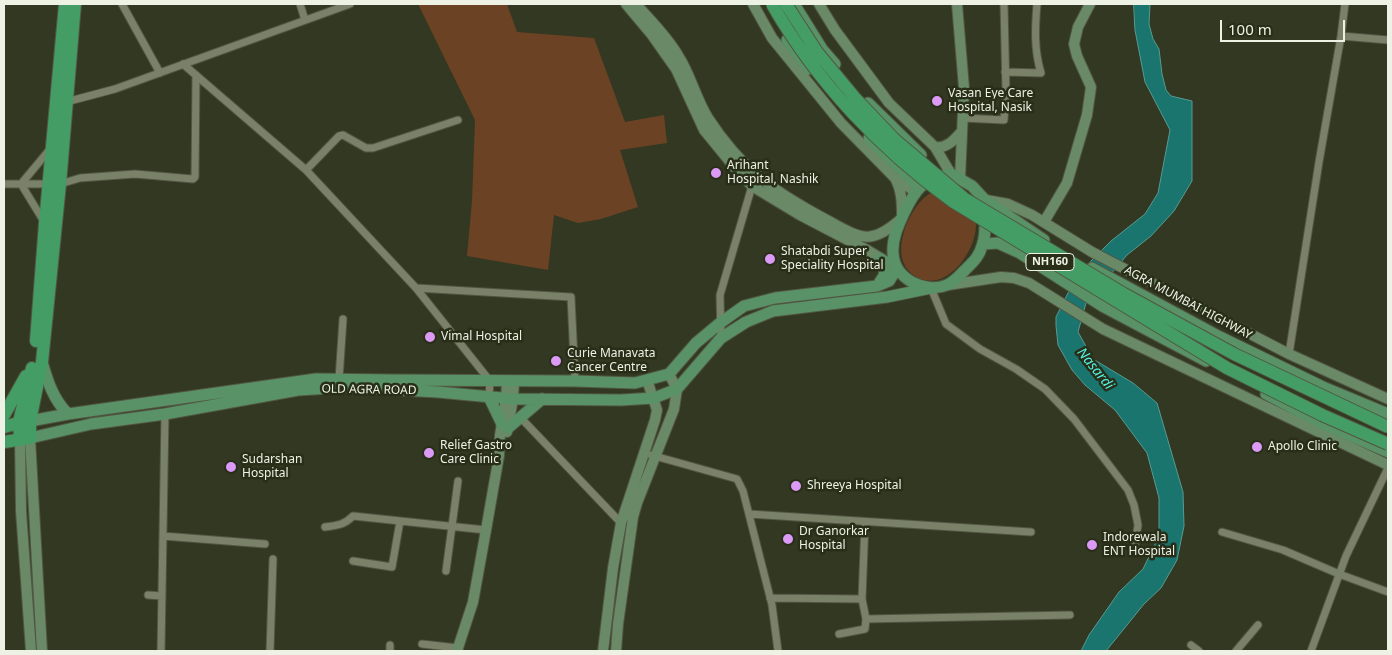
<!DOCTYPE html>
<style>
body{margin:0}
#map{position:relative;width:1392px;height:655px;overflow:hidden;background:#323821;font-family:"Noto Sans",sans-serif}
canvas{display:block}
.frame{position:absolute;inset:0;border:5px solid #edf2e4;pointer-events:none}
.scale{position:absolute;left:1220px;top:20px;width:125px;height:22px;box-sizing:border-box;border:2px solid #edf2e4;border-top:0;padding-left:6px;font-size:15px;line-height:18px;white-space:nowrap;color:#edf2e4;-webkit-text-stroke:4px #282e18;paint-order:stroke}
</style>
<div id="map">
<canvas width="1392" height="655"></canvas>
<div class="frame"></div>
<div class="scale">100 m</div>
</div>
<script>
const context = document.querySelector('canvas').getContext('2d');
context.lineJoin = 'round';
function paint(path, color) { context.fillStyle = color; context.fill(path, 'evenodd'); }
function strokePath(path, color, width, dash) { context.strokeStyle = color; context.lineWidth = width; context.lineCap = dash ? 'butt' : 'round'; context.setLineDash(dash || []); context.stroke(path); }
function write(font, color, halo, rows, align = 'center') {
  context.font = font + ' "Noto Sans",sans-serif'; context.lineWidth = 5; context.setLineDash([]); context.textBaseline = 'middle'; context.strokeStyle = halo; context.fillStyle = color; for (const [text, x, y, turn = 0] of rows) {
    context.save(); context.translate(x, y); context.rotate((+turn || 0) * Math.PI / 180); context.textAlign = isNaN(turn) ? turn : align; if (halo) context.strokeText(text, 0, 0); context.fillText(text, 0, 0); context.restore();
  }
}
paint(new Path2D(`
 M418,4H507L517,32L594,38L625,122L664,115L667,143L620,150L638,207L601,219L578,223L554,215L548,270L467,256L472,201L475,120Z
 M936,189L976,208C976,217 977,229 974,238C967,263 939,295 912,274C890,257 906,217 921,201C925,196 931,193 936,189Z`), '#6c4225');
const water = new Path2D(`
 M1134,4H1150L1149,24L1153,39L1159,49L1162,74L1166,90L1171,96L1192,101V181L1174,211L1151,236L1127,255L1086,303L1078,332L1093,359L1133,383L1157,403L1183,492L1184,526L1177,560L1161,588L1144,604L1106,651H1081L1089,635L1119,592L1143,569L1159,536V498L1147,453L1115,410L1085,385L1072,370L1058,345L1056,326V317L1068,293L1085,267L1111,241L1145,214L1158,193L1170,130L1145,82L1135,30Z`);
paint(water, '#1a756e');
strokePath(water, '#599a91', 1);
const street = new Path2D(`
 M122,4L160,73
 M300,4L305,20
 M1341,36L1388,40
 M183,64L306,170L416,288L490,381L489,397
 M1005,72L1041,73C1034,50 1035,28 1037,4
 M66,102L115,89L350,4
 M963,118L1004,120L1006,93L1004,4
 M306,170L339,136L343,135L366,148H373L458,120
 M4,184H60L80,178L135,174L193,179L195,177L196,75
 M43,220L21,184L51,148
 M416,288L571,297L575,381
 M931,288L946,324L980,349L1016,369L1045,389L1074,419L1128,490L1134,505L1138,525L1135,544
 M721,338L720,295L752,186L759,178
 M1289,354L1319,162L1341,36L1345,4
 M339,379L343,319
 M520,417L621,523
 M651,455L737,479L743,491L772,605L778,651
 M749,514L1031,532
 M325,527C338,525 344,525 353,516L486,530
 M1222,532L1283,550L1339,574L1388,592
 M163,536L265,544
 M353,561L392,567L400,521
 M446,571L458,481
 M148,595L162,596
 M770,598L862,599L866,619L1070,615
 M862,599L865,522
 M839,634L865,629L866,619
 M422,644L458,648
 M1191,645L1199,651
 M161,651L165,414
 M270,651L273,559
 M390,651V645
 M1236,651L1258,625
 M1311,651L1346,556L1388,468`);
const secondary = new Path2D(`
 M626,4L652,35L676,69L704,130L736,169L752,186L800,215L867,250L897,268
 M636,4C650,20 668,37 679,57C691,76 696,99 708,118C741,169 773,191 825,219C859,237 869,248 902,218C902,203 902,191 895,178
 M753,4L772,38L841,123L895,178L916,192
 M819,4L835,30L889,103L935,147L951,174
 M957,4L964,88L960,179
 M935,147C947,149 955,139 962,131
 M986,200L1008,204L1032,215L1092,252L1289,354L1388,399
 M1044,222L1067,183L1087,115L1091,87L1077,56L1074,44L1078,27L1090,4
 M948,285L1001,277L1014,278L1029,283L1103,329L1388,465
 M507,432L513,399L514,381
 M30,438L42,651
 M20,439L21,511L31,651
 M457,651L473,602L486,530L499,456L500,435L506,399L507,381
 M603,651L613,568L621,523L655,420L657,410L647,380
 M616,651L618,624L633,517L637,503L674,409L677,389L669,374`);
const primary = new Path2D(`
 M794,4L822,49L835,64
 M787,40L809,69
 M868,103L921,155
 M869,138L919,187
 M985,200C985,214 987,233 982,246C979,257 973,262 965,270C960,275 954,282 947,285C925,294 894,279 893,253C892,239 898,226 904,213C916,188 922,180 951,174L972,186L985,200L1044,240
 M983,244L998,243L1020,253L1104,307L1206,361
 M1092,268L1218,336L1323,387L1388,414
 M878,285L885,274L881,259
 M42,362C48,382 53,399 68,414
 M1266,394L1321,423L1388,452
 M489,397L502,424
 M30,421L68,414L316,379L392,380L575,381L635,383L669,374L696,343L720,323L744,306L775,298L877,286L889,281L897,268
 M508,428L542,399
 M30,438L91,424L165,414L298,390L347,387L438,392L513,399L621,400L654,398L677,389L721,338L746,322L773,311L887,297L931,288`);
const highway = new Path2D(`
 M36,341L45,223L65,4
 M4,415L26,376
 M4,427L25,421
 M20,439L19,422L32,368
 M4,442L30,438V421L42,362L60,184L75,4`);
strokePath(street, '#515642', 9);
strokePath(secondary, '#515642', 12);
strokePath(primary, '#515642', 13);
strokePath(highway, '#515642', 14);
strokePath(street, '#798168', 7);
strokePath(secondary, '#698967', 10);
strokePath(primary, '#599266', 11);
strokePath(highway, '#449d65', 12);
const highwayBridge = new Path2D(`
 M772,4C816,81 880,149 952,201L1227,368L1322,415L1388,444
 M786,4L817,52L855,98L894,139L965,199L1124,294L1234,354L1388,427`);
strokePath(highwayBridge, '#515642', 14, []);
strokePath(highwayBridge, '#449d65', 12);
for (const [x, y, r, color] of [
 [937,101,6,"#da9af6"],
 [716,173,6,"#da9af6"],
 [770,259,6,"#da9af6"],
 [430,337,6,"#da9af6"],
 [556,361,6,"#da9af6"],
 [1257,447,6,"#da9af6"],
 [429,453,6,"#da9af6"],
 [231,467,6,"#da9af6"],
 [796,486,6,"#da9af6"],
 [788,539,6,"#da9af6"],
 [1092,545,6,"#da9af6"]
]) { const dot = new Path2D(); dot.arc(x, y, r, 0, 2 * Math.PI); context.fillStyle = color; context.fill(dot); strokePath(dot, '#282e18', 2); }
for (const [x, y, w] of [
 [1050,262,48]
]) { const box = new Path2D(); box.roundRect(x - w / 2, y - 8.5, w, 17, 4); context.fillStyle = '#282e18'; context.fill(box); strokePath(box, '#edf2e4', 1); }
write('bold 11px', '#edf2e4', null, [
 ["NH160",1050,262]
]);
write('12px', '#edf2e4', '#282e18', [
 ["Vasan Eye Care",948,94],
 ["Hospital, Nasik",948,108],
 ["Arihant",727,166],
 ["Hospital, Nashik",727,180],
 ["Shatabdi Super",781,252],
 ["Speciality Hospital",781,266],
 ["Vimal Hospital",441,337],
 ["Curie Manavata",567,354],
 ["Cancer Centre",567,368],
 ["Relief Gastro",440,446],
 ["Care Clinic",440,460],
 ["Apollo Clinic",1268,447],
 ["Sudarshan",242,460],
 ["Hospital",242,474],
 ["Shreeya Hospital",807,486],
 ["Dr Ganorkar",799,532],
 ["Hospital",799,546],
 ["Indorewala",1103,538],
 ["ENT Hospital",1103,552]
], 'left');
write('12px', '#edf2e4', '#282e18', [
 ["AGRA MUMBAI HIGHWAY",1188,303,28],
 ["OLD AGRA ROAD",369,390,1]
]);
write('italic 14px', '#52f1e3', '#282e18', [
 ["Nasardi",1095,369,51]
]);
</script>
